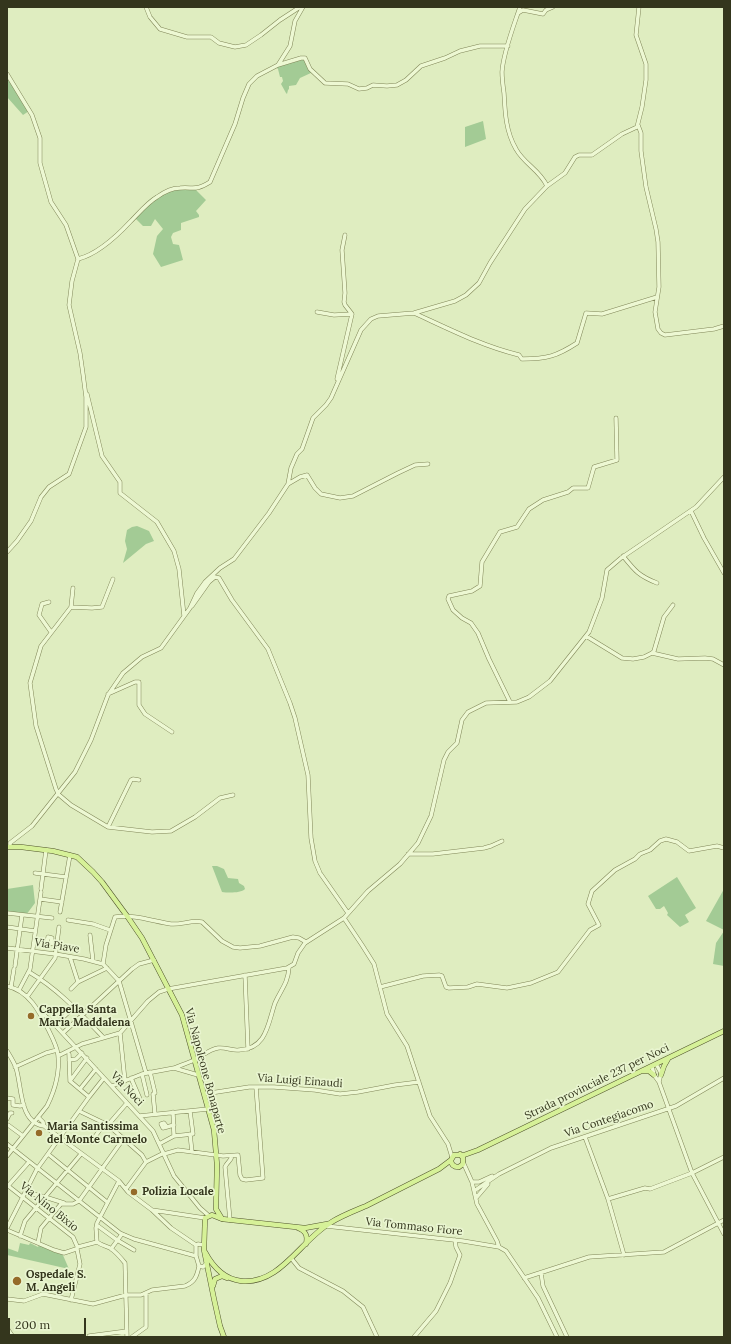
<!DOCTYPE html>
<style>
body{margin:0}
#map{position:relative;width:731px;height:1344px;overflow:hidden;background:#dfedc0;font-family:Lora,serif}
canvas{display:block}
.frame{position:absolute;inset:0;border:8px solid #34361d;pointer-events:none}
.scale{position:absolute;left:8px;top:1318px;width:78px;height:18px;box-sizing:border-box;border:2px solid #34361d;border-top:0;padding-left:5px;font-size:12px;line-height:14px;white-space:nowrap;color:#34361d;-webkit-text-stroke:3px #e9f5d0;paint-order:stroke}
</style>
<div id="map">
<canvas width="731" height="1344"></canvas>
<div class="frame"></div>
<div class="scale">200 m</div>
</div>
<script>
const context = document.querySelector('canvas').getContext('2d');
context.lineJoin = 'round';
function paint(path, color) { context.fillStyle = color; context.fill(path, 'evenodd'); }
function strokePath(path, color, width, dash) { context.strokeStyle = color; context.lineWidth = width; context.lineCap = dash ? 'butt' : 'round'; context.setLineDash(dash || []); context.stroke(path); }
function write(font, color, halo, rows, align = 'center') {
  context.font = font + ' Lora,serif'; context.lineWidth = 3.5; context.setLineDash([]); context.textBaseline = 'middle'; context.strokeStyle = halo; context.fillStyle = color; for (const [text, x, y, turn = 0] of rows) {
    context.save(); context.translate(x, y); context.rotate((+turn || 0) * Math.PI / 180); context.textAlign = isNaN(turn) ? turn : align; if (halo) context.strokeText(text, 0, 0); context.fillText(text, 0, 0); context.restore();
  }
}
paint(new Path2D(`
 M304,59L313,72L300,78L296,85L289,86V89L288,90L287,94L286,93L281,84L283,81L282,77H280L278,69L276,67Z
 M7,77L29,111L23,115L7,97Z
 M483,121L486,139L465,147V127Z
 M186,189L196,190L206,200L196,211L199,215V217L181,223V230L173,233L171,237L173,244L179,245L183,260L161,267L153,254L157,236L163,229L155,219L151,226H143L134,217C139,212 144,205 149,200C159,192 174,190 186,189Z
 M137,526L149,531L154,541L146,544L123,563L127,549L125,541L127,530L132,527Z
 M212,866H217L224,869L228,878L238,879L239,883L244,886L245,889C241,893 229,893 222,892Z
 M677,877L696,908L685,915L689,922L680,927L667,915L668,913L664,906L660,909H656L648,896Z
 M33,885L35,903L26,915L7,912V889Z
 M724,889V930L706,921Z
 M724,931V966L713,964L716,943Z
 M20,1243L29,1245L30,1243L38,1247L39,1245L62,1253L69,1269L7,1255V1248L18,1252Z`), '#a3cb95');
const minor = new Path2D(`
 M146,7L150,17L160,29L187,37H211L219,43L235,47L246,45L261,35L280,20L300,7
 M520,7C514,25 503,53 502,72C502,79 503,86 504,93C505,113 506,132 516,149C524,164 540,170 547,186
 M518,13L523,10L543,14L546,10L553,7
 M278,65L290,46L295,21L303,7
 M7,74L32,115L40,138V163L51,202L66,225L78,259
 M638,125L641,133V151L646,187L656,229L658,242L659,287L655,312L658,329L661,333L665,335L714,329L724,326
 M345,235L342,250L345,293L344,302L345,305L352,314
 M78,259C98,254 116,237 130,222C139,213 147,203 157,197C164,192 171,188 180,188C195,187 195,191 210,182L235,124L243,98L249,84L257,76L278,65L301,58H305L310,69L325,83L348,84L359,89L367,88L373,85L387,86L397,85L406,80L421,66L445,58L460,51L480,46H508
 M317,312L334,315L352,314
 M414,313C449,329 482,346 519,355L522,359C547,359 557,356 577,343L586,313L602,314L657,297
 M337,379L352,314
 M87,394L102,456L120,482V493L157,522L174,551L179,569L184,616
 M288,484L300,477L307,475L315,488L321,494L340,498L353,496L398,473L415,465L428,464
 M691,511L704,538L724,573
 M7,552L17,541L31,521L41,497L49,487L69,474L86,427V397L83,374L80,353L69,305L72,281L78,259
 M623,556C635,571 639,576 657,583
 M113,579L102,607L92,608L71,607L41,646L30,683L36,726L56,789L58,793V794L71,805L108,827L152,832L171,831L195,817L220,798L233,795
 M49,602L42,604L39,615L51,632
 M192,606L209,582L215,577L219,578L232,600L268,649L290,703L295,718L308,775L311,838L315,861L320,873L348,913
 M71,607L73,588
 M586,636L622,658L633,659L644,657L652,653L678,659L705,658L713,659L724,665
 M652,653L654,651L664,617L673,605
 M108,694L135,682H139V705L145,714L172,732
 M510,702L489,659L478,633L471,623L462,618L453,610L448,599L449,596L472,591L480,586L482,562L500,532L517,527L529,509L543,500L568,492L573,488H588L594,467L617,460L616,418
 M108,827L131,780L133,779L139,780
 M10,846V843L32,826L75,772L91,740L108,695L123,673L142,657L161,648L190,608L197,593L205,582L220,568L234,559L269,513L288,484L291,468L297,454L302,449L313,418L326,405L331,398L361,330L371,319L378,316L414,313L455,301L466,295L479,283L490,263L525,209L547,186L565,173L575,157L579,155H592L622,134L637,127L642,107L646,80V64L636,35L639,7
 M408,854H433L484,848L491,846L502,841
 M35,873L66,877
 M41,889L46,850
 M40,899L62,902
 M60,912L70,855
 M7,913L52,918
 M344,918L362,945L374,964L387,1014L407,1046L430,1116L448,1144L452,1157
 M68,920L93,924L110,930
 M7,927L35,931
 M90,935L93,961
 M51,943L52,938L48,937L47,943L57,944
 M7,948L55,954L84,959L103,964L119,981L146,1073
 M70,957L78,982
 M103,964L106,945L115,917C134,914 152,921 171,924C181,925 191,920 202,922L222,941L233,947L240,948L260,946L293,937L299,938L306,942
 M15,966L22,915
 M29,972C58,989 80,1013 103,1037
 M245,975L248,1049
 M7,986C29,991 39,1011 48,1029C52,1037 57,1046 58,1055C60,1073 55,1090 47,1106L7,1156
 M11,987L14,969
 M380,987L423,976L439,975L442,976L446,987L449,988L468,987L477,984L507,988L531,983L558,972L590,930L599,925L588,904L592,891L615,870L635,859L640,854L650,850L660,841L666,839L677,842L689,851L717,846L724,848
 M71,989L78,982L107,968
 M19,990L30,969L41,892
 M27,997L55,958L59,927
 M40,1011L55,1025L153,1131L174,1176L200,1208L208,1215
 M55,1025L74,1007
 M63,1033L132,969L139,964L154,960
 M120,1033L125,1081
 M7,1051C10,1056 14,1062 16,1068C22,1086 19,1123 44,1126L119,1181L128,1192L152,1210L171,1228L196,1245
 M69,1054L70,1081
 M58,1056L82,1044L120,1033L148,1001L159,992L168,989L287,968L294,964L298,953L305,943L344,918L368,891L400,864L418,843L431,816L444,760L448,752L457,743L462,720L468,712L486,703L517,702L529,697L550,681L589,632L602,598L607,570L621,558L696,507L724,477
 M69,1060L76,1059L82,1053
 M656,1064L661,1073L659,1082
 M652,1066L654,1075L659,1082L692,1173L724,1234
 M15,1067L46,1053L57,1050
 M150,1072L155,1093
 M142,1074L147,1095
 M198,1075L174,1068C181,1065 188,1063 194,1060C202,1056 210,1049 218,1048C226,1047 232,1051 239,1050C267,1049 268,1023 275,1003C281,989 288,984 289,967
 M131,1078L140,1099
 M70,1081L87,1058
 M70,1081L89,1097
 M112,1086L142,1074L174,1068
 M80,1089L96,1069
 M153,1094L155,1114
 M204,1094L249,1087H274L315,1090L340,1094L358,1092L395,1085L419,1082
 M7,1098L13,1099V1105L20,1106L24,1105
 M79,1111L108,1125L142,1155L146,1162
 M173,1112L174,1136
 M139,1116L208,1109
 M38,1117L43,1122L44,1126
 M7,1119L10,1113H12
 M7,1125H8L23,1136
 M108,1125L127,1103
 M167,1127L164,1123L161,1124L163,1128L174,1125
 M190,1134L192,1152
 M585,1137L608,1199L624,1255
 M91,1142L105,1123
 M7,1144L120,1233L134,1239L196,1256
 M159,1144L174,1136L193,1134L190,1111
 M48,1154L107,1202
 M164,1154L178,1150L223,1156L238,1155L240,1175L242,1179L246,1180L263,1178L256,1087
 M463,1162L472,1182L477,1204L497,1241L499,1247
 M472,1182H479L492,1176
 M7,1185L73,1237L77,1246
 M7,1187L29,1162
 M126,1189L146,1162L164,1153
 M474,1191L499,1174L551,1148L676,1106L724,1078
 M25,1192L45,1197L64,1203
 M476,1198L488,1184
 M608,1199L645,1188L650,1189L692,1173L724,1157
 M152,1210L205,1218
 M230,1220L225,1167C227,1162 231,1161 232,1156
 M98,1226L117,1240L134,1250
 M326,1226L463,1241L499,1247L506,1251L538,1298L557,1337
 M7,1228L37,1169L89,1097L104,1078
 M7,1230L54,1250L64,1253L76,1249
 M20,1236L25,1221L81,1154
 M97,1242L96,1228L97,1223L119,1181
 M38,1243L41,1228L61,1204H73L79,1201L124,1138
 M204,1245L198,1244L196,1245V1256L199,1266L203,1267L207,1263
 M78,1247L97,1242C101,1245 105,1246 110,1248C116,1252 121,1258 125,1263L127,1337
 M111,1249L122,1234
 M291,1258L299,1268L343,1291L363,1307L377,1337
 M541,1273L543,1286L567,1337
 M524,1278L589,1257L664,1252L724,1220
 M7,1299L24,1301L43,1294L93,1304L126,1295H141L152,1290L185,1286C195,1282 197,1276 199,1266
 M71,1300L80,1264L77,1249
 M7,1328L13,1337
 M89,1336L127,1331
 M132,1337L146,1327V1293
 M414,1337L436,1311L450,1283L460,1255L456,1247L455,1240`);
const major = new Path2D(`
 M7,847H21L53,851L77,857L93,872L102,882L127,916L142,938L182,1015L214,1130L217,1165L216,1209L222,1219
 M642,1071H649L654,1075
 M661,1075L664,1066L668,1059
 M460,1154L463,1158V1164L459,1167C454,1167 451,1165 451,1160L454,1155H464L478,1150L724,1031
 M298,1228C306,1231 308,1236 306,1244
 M205,1252C213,1267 224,1279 241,1281C280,1285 300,1241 330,1223C341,1216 354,1211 366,1206C390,1194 415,1181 439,1169L451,1160
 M213,1286L215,1279L222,1276L227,1278
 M224,1337L220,1326L214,1299L204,1250L205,1218L212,1215L222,1219L305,1228L327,1224`);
strokePath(minor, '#808658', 4.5);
strokePath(major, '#51542d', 5.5);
strokePath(minor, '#edf8d3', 3.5);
strokePath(major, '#d6f198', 4.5);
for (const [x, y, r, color] of [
 [31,1016,4,"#956b29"],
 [39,1133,4,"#956b29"],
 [134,1192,4,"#956b29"],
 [17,1281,5,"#956b29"]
]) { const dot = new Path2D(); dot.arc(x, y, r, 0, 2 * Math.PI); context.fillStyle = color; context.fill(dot); strokePath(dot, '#e9f5d0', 1.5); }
write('11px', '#34361d', '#e9f5d0', [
 ["Via Piave",57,946,9],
 ["Via Napoleone Bonaparte",205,1071,75],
 ["Via Luigi Einaudi",300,1081,4],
 ["Strada provinciale 237 per Noci",597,1082,-26],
 ["Via Noci",127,1089,47],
 ["Via Contegiacomo",609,1119,-19],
 ["Via Nino Bixio",49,1207,39],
 ["Via Tommaso Fiore",414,1227,6]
]);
write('bold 11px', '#34361d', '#e9f5d0', [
 ["Cappella Santa",39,1010],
 ["Maria Maddalena",39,1023],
 ["Maria Santissima",47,1127],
 ["del Monte Carmelo",47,1140],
 ["Polizia Locale",142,1192],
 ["Ospedale S.",26,1275],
 ["M. Angeli",26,1288]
], 'left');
</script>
